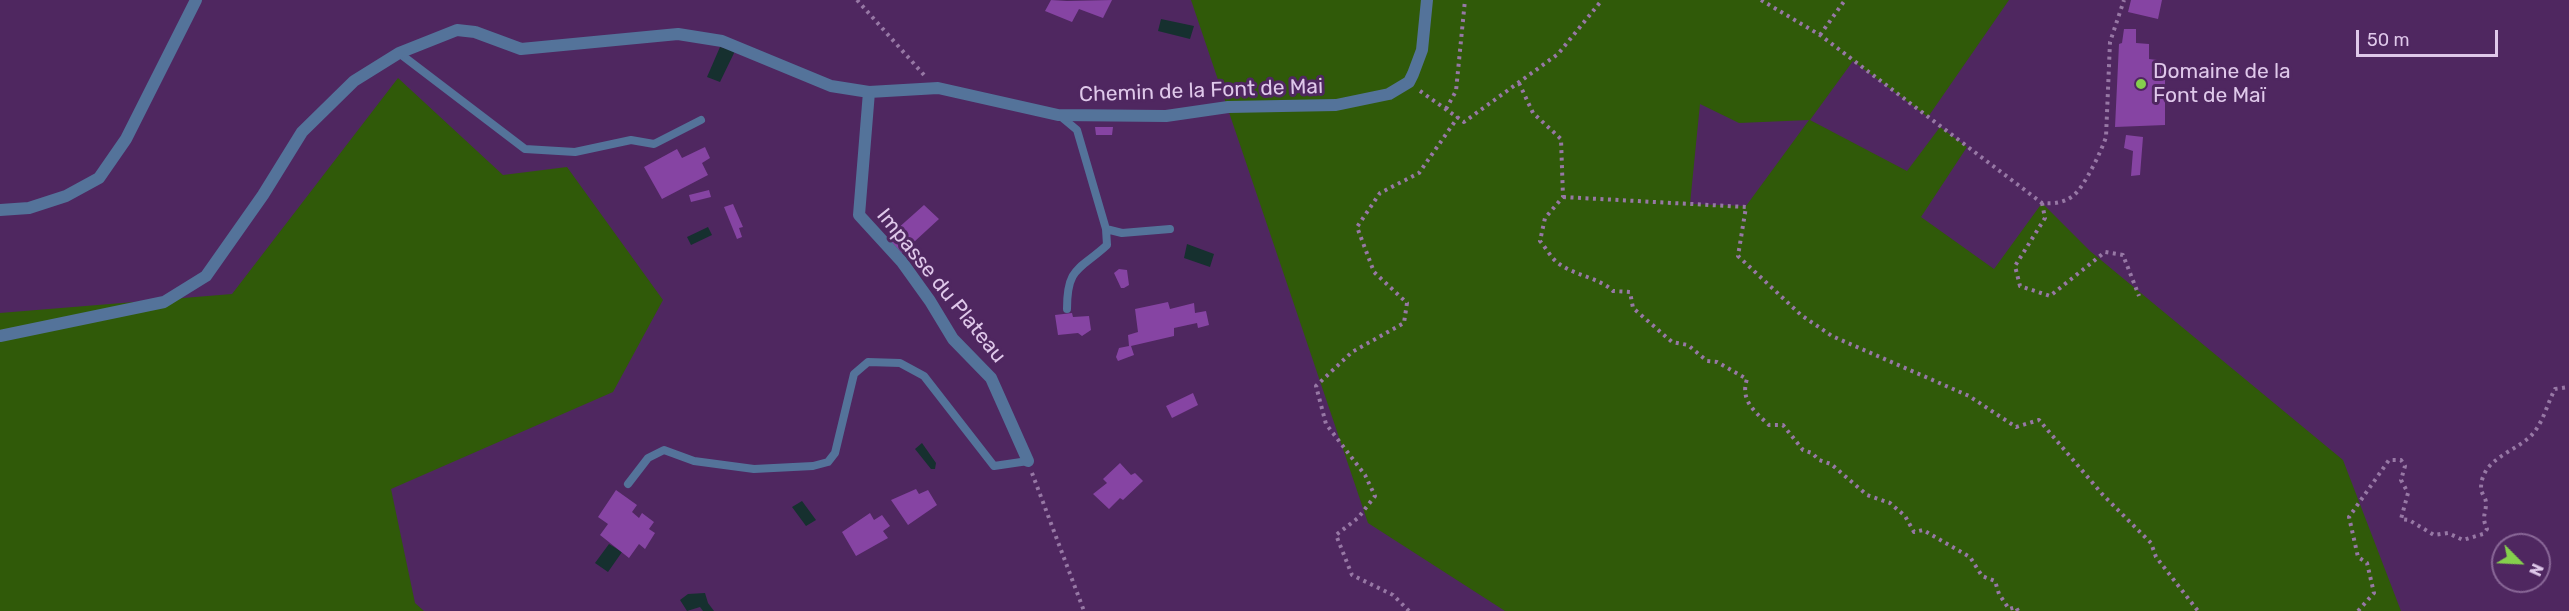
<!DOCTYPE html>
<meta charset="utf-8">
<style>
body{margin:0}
#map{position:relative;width:2569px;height:611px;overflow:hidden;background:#4f2760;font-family:Rubik,sans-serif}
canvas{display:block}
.north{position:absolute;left:2491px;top:533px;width:60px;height:60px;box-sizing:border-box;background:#4f2760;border:2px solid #896797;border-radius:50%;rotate:114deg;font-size:16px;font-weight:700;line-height:24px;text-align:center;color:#dfc8ea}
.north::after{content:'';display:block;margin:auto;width:21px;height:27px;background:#85cf4d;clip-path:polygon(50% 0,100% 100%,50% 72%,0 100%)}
.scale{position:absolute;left:2356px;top:30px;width:142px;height:27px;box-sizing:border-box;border:3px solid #dfc8ea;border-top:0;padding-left:8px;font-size:18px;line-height:21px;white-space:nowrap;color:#dfc8ea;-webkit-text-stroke:4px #4f2760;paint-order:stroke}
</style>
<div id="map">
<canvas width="2569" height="611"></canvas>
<div class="north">N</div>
<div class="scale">50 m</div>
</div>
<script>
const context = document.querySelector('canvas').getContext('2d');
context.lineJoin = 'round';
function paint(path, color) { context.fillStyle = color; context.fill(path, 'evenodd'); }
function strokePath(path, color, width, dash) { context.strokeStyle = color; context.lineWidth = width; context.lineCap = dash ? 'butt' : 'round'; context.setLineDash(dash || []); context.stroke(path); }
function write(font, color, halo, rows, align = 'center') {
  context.font = font + ' Rubik,sans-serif'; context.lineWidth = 6; context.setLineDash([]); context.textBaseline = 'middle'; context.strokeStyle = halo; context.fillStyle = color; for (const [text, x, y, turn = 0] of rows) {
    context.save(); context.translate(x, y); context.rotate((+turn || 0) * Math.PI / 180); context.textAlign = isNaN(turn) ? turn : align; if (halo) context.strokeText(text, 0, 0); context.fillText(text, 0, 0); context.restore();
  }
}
paint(new Path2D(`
 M1191,0H2009L1928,117L1853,61L1810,120L1907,171L1940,127L1967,147L1921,217L1994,269L2042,203L2090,251L2343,460L2401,611H1505L1368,523ZM1700,104L1739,123L1809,120L1746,206L1690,204Z
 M398,78L503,175L567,167L663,300L613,392L391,489L415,603L424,611H0V313L232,294Z`), '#305a09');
paint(new Path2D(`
 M1161,19L1194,26L1190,39L1158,31Z
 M720,47L735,51L720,82L707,77Z
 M708,227L712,235L691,245L687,237Z
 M1187,244L1214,254L1210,267L1184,258Z
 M922,443L936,463L935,469H931L915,449Z
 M802,501L816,520L806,526L792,507Z
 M609,544L622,552L608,572L595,563Z
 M705,593L708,603L714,611H703L700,607L687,611L680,600L688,594Z`), '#16302f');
paint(new Path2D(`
 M1051,0L1067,1L1112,0L1103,18L1079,9L1072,22L1045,11Z
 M2131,0H2162L2158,19L2128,12Z
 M2124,29H2136V43L2149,44V59L2165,61V125L2115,127L2119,44L2122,43Z
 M1095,127H1113L1112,135H1096Z
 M2126,135L2143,137L2140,175L2131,176L2133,151L2124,148Z
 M705,147L710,158L702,163L708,175L662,199L644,167L677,149L682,158Z
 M709,190L711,197L691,202L689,195Z
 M733,204L743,227L739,228L742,237L737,239L724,207Z
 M924,205L939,219L902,253L887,238Z
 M1119,269L1127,270L1129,285L1124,288H1121L1114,273Z
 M1168,302L1170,309L1194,303L1195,313L1206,311L1209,325L1198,328L1197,323L1174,328V336L1131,346L1134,355L1118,361L1116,357L1119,348L1129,346L1128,335L1138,332L1135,309Z
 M1072,313L1073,317L1089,316L1091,330L1082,336L1078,333L1058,335L1055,315Z
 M1193,393L1198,405L1172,418L1166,406Z
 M1120,463L1131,475L1135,473L1143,481L1123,500L1120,498L1109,509L1093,494L1107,483L1103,479Z
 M916,489L919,494L928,490L937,505L908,525L891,500Z
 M616,490L637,505L632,512L639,518L642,513L654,522L649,529L655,533L645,549L639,544L629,558L600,535L608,524L598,517Z
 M870,513L874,520L882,515L890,526L883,531L888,538L856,556L842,532Z`), '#8644a3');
strokePath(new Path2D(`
 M857,0L924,75
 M1761,0L1820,35L2042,203C2054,204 2064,203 2074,195C2084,187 2102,150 2106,137L2110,42L2124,0
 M1820,35L1845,0
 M1519,83L1533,113L1561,139L1563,197L1545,218L1540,241C1546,248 1551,258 1558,263C1575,276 1598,277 1613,291L1630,292L1633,308L1672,342L1688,345L1707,361L1717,362L1747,379C1740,400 1754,411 1769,425H1783L1803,450L1812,453L1819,460L1831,464L1867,495L1890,503L1905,516L1914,532L1923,530L1970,557L1982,576L1995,581L1999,594L2009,609L2016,607L2018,611
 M1420,91L1464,122L1558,54L1602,0
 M1446,109L1456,91L1465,0
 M1563,197L1746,207L1738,256L1801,315L1832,336L1969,396L2016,427L2039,420L2103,495L2151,543L2156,557L2198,611
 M2042,203L2045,218L2015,266L2020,286L2050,296L2105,252L2123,255L2139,296
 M1032,473L1084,611
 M1409,611L1393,595L1352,575L1336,535L1358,518L1375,496L1365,475L1326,424L1316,386L1352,352L1404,323L1407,303L1374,272L1357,227L1380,193L1419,173L1458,117
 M2358,611L2374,593L2367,563L2358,557L2349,517L2389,460H2401L2405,466L2401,480L2408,493L2401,519L2409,520L2434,535L2448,533L2463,540L2483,534L2487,529C2481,516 2486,515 2486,503C2486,498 2482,494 2481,490C2480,456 2520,452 2535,431C2544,419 2548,402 2555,389L2569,387`), '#9778a5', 4, [3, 4.5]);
strokePath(new Path2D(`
 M399,53L525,149L575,152L631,140L654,144L701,120
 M1059,115L1077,130L1106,229L1122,233L1170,229
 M1067,309C1067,266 1080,270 1107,245L1106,229
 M628,484L648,458L664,450L694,461L754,469L813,466L828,462L835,453L854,374L868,362L900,363L924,376L994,466L1028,461`), '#54739a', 8);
strokePath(new Path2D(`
 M869,92L859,215L902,262L930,301L953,339L991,378L1028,461
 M0,336L164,302L206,276L263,195L302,132L354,81L399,53L457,30L475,32L521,49L678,34L722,41L831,86L869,92L938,88L1058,115L1166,116L1228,107L1336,105L1389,94L1409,82L1413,74L1422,50L1427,0`), '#54739a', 12);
strokePath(new Path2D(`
 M0,210L29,208L66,196L99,178L126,139L196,0`), '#54739a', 12);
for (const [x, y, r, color] of [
 [2141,84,6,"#85cf4d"]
]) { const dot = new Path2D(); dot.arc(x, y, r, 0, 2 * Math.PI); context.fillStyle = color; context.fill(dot); strokePath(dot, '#4f2760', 2); }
write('21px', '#dfc8ea', '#4f2760', [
 ["Domaine de la",2153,72],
 ["Font de Maï",2153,96]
], 'left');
write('21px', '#dfc8ea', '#4f2760', [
 ["Chemin de la Font de Mai",1201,91,-2],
 ["Impasse du Plateau",941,286,51]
]);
</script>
